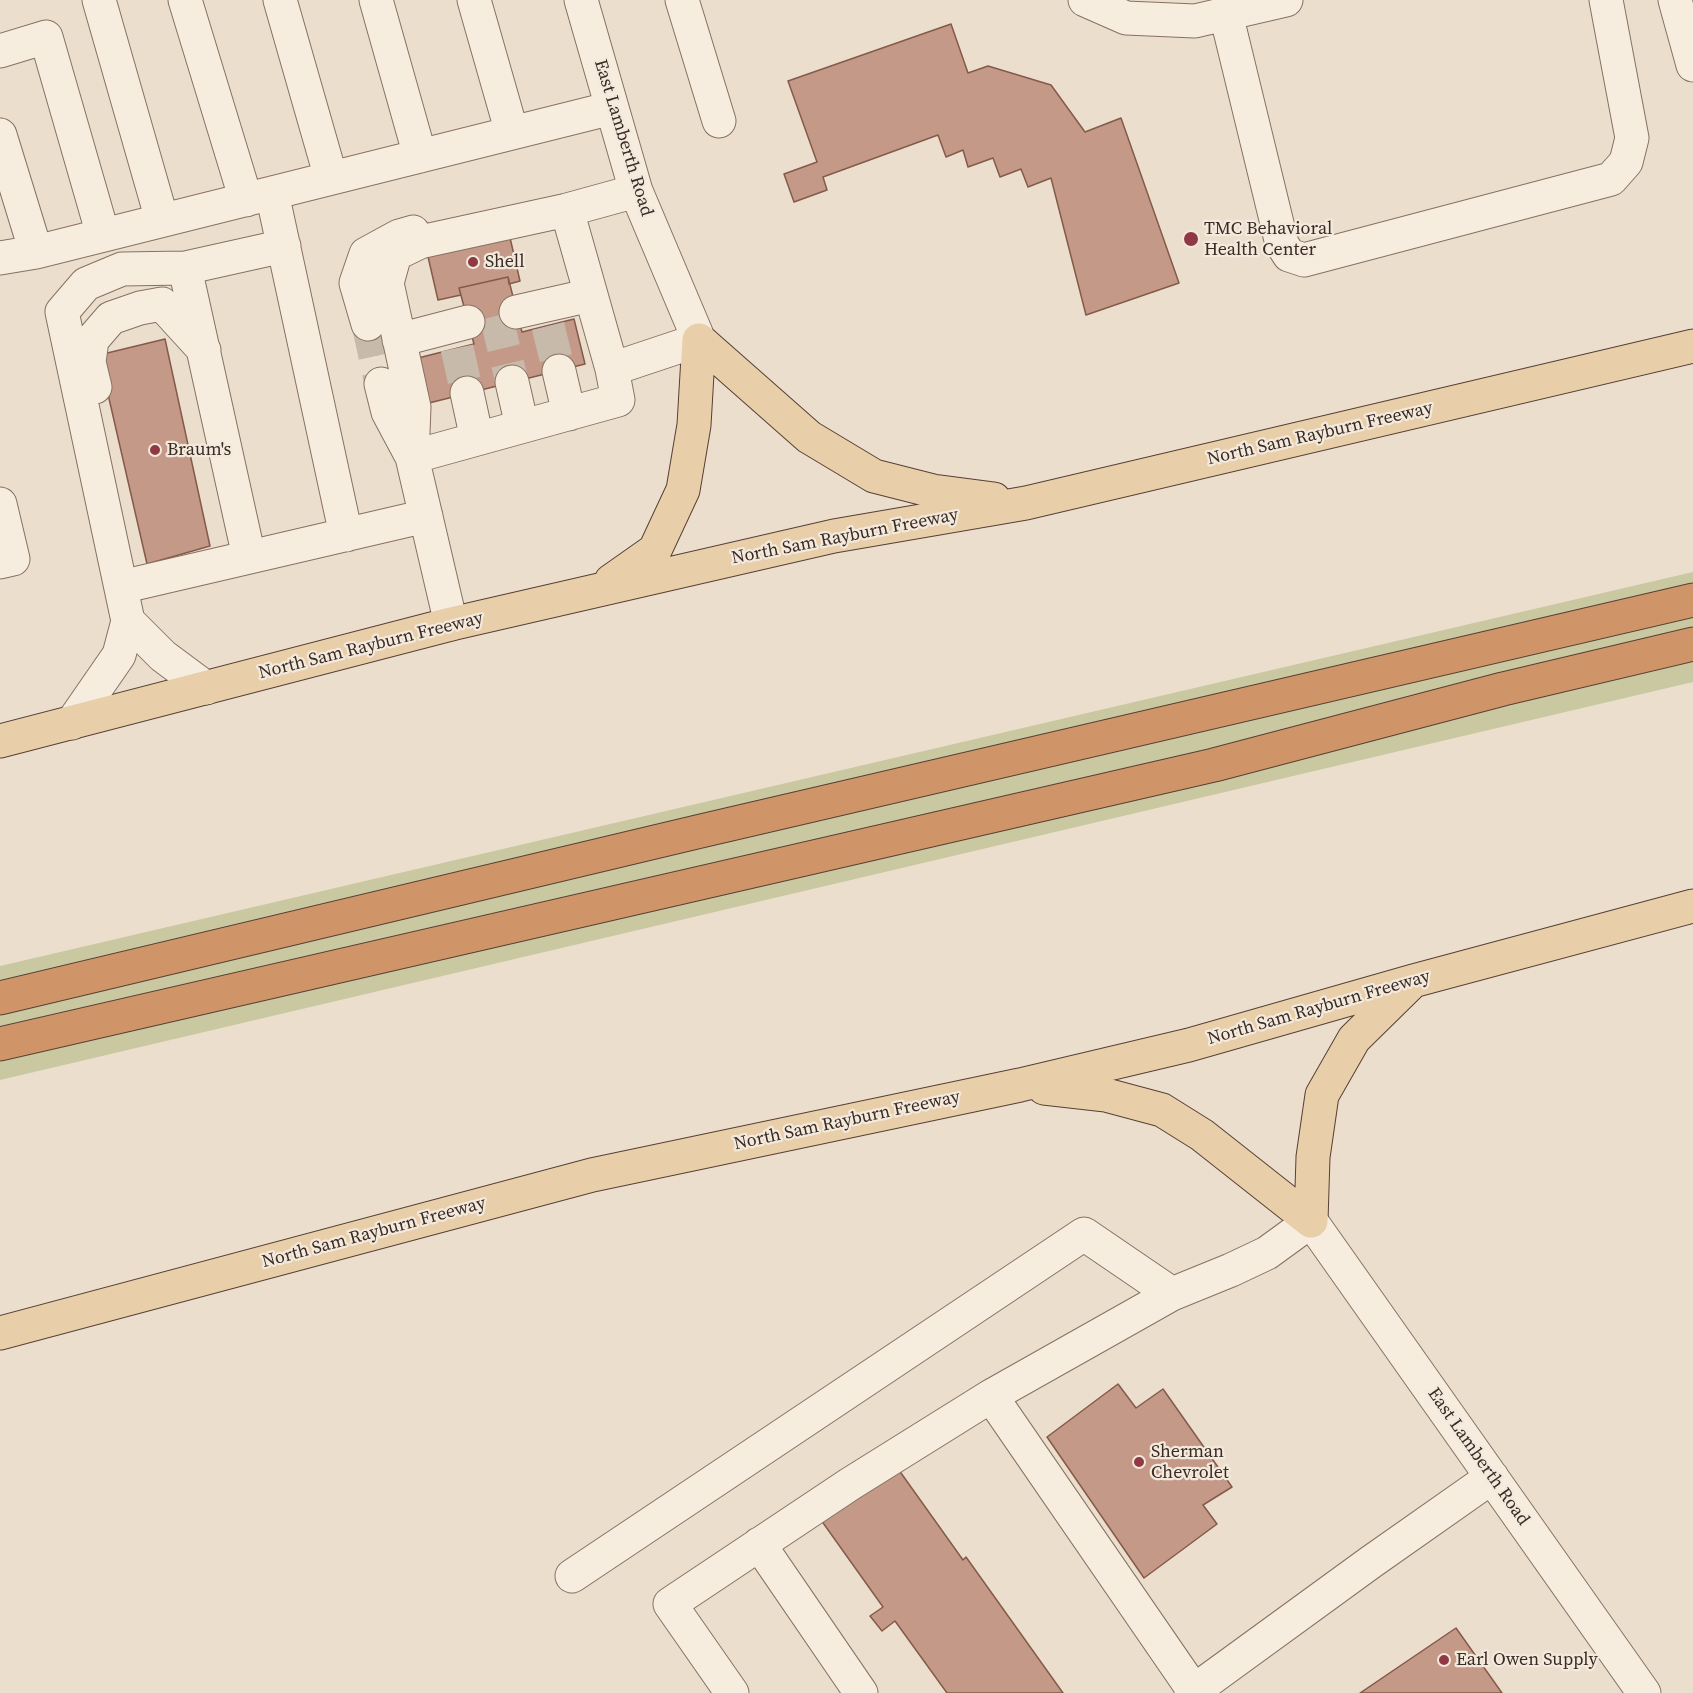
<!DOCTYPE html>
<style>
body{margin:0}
canvas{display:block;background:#ebdecd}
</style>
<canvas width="1693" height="1693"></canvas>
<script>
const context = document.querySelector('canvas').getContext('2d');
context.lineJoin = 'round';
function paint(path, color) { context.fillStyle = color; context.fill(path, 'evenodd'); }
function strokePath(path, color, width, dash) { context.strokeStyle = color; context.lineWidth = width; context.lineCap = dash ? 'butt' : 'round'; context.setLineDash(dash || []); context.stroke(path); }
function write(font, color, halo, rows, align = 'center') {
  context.font = font + ' "Source Serif 4",serif'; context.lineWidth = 4.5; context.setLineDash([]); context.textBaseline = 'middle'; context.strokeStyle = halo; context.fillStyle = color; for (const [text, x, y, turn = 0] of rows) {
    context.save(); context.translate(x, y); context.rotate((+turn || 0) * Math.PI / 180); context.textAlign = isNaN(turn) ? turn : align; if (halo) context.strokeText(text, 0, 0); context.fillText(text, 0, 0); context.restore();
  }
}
paint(new Path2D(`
 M1693,572V682L0,1080V966Z`), '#c9c8a1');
const building = new Path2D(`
 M951,24L968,73L988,66L1051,85L1085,132L1121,118L1179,283L1086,315L1051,178L1028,187L1021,169L1000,177L993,158L968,167L963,150L946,157L938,135L823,177L827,190L794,202L784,174L817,162L788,81Z
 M508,229L520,281L509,284L508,277L459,288L461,295L438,300L426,248Z
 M508,277L522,332L574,319L585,364L429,403L418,358L474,344L459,288Z
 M165,339L210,546L147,564L99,355Z
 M1118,1384L1136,1408L1163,1389L1232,1487L1203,1505L1217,1524L1144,1578L1047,1437Z
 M896,1466L963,1560L966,1557L1063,1693H947L895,1621L882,1631L870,1616L883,1607L821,1520Z
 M1456,1628L1502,1693H1360Z`);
paint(building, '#c59987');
strokePath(building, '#845a4a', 1.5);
strokePath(new Path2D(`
 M496,316L512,382
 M368,324L381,384
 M548,326L559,371
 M457,348L467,393`), '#c7baab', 33, [33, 16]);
const minor = new Path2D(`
 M99,0L162,220
 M185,0L246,200
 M280,0L331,178
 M376,0L420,156
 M474,0L512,133
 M581,0L636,191L699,340L612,369
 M682,0L719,121
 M1085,0L1126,18L1195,21L1286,0
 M1675,0L1693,65
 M1226,14L1282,244L1289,255L1304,260L1611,179L1626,162L1632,138L1606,0
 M0,51L46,37L103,235
 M0,135L36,252
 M272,193L346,535
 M0,258L36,252L612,108
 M185,268L249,557
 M516,312L591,295
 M368,324L356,283L366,254L399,236L413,232
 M399,340L468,322
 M559,371L569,414
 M512,382L522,426
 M381,384L388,412L412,457L451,624
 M95,387L89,362L92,340L111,318L140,308L162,304L204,350
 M467,393L477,439
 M412,457L414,407L387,283L395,254L420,242L567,210L636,191
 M412,457L618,400L612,369L567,210
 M0,504L13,559L0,562
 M121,587L426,516
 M128,621L163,656L206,688
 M72,723L119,655L128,621L62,312L86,284L122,269L185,268L284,246
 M991,1396L1194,1691
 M759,1544L861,1693
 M572,1576L1084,1234L1172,1294
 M732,1693L670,1604L850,1484L991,1396L1172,1294L1231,1270L1267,1253L1311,1221L1644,1693
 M1191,1693L1371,1562L1492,1477`);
const major = new Path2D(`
 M699,340L809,437L874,476L933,491L994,499
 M611,581L655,550L683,490L694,425L699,340
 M0,741L451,624L834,536L1026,503L1693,346
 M1044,1088L1106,1095L1162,1110L1202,1135L1311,1221
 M1311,1221L1313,1157L1322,1095L1354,1039L1411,983
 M0,1333L592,1175L1020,1085L1189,1045L1413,981L1693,906`);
const highway = new Path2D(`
 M0,998L701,831L1693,600
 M0,1044L1214,765L1503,689L1693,644`);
strokePath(minor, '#877162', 35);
strokePath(major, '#564035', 35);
strokePath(highway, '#564035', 35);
strokePath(minor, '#f6eddf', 33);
strokePath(major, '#e9ceaa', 33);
strokePath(highway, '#cf9568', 33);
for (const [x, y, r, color] of [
 [1191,239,8,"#903843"],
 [473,262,6,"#903843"],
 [155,450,6,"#903843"],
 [1139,1462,6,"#903843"],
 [1444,1660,6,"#903843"]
]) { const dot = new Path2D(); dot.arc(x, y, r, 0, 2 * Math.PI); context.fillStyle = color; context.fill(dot); strokePath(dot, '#f3e9dc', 2); }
write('18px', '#392b23', '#f3e9dc', [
 ["East Lamberth Road",623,138,73],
 ["North Sam Rayburn Freeway",1320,434,-13],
 ["North Sam Rayburn Freeway",845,537,-11],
 ["North Sam Rayburn Freeway",371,646,-14],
 ["North Sam Rayburn Freeway",1319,1008,-16],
 ["North Sam Rayburn Freeway",847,1121,-12],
 ["North Sam Rayburn Freeway",374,1233,-15],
 ["East Lamberth Road",1478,1457,55]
]);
write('18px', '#392b23', '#f3e9dc', [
 ["TMC Behavioral",1204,229],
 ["Health Center",1204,250],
 ["Shell",485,262],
 ["Braum's",167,450],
 ["Sherman",1151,1452],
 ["Chevrolet",1151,1473],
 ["Earl Owen Supply",1456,1660]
], 'left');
</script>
